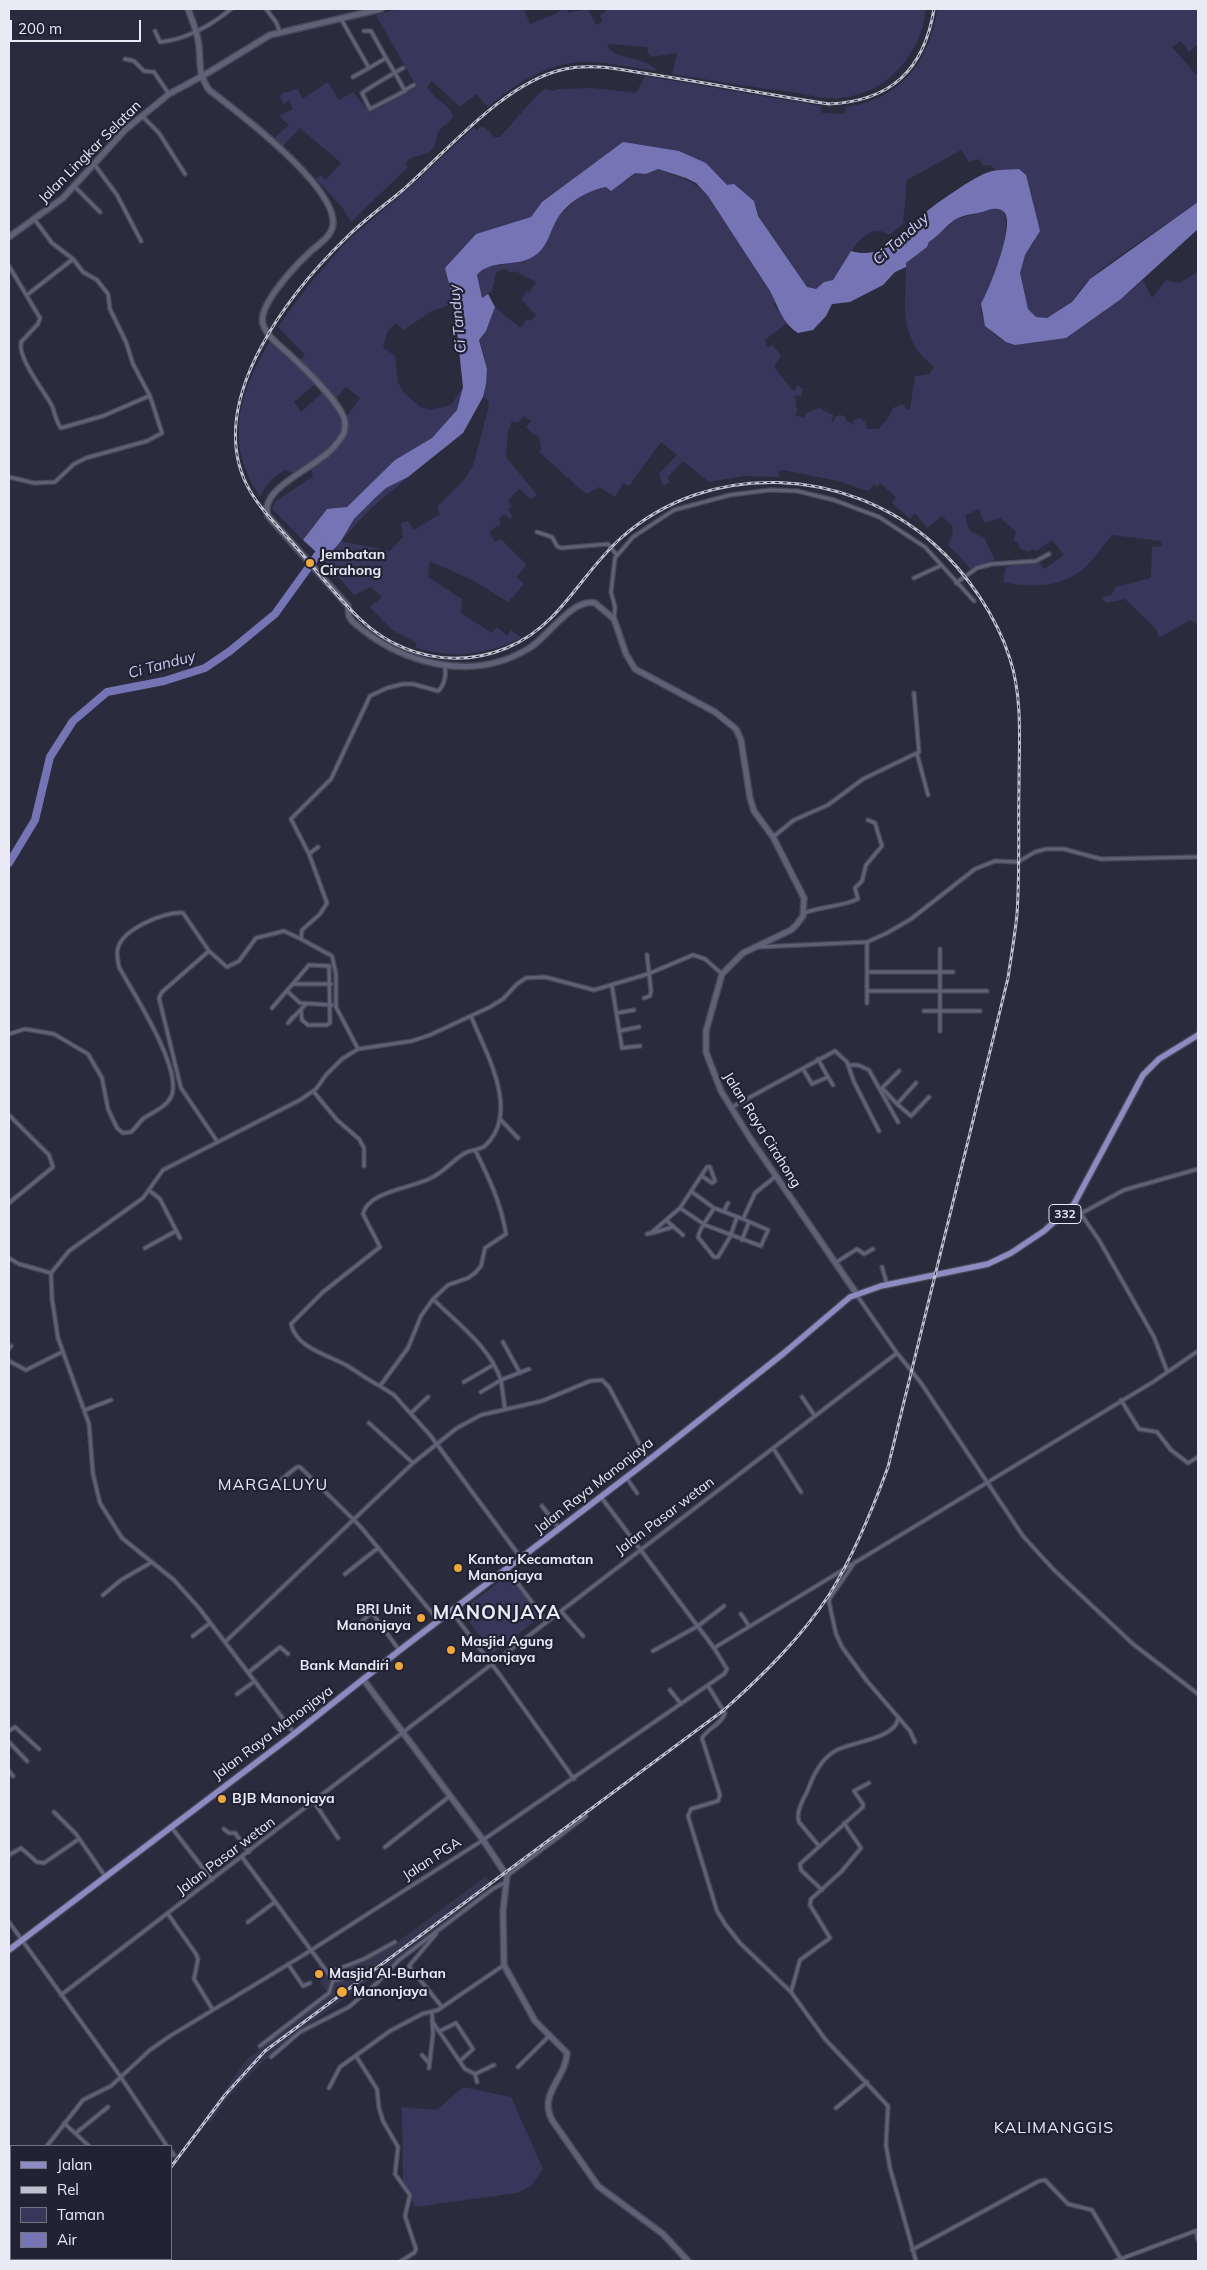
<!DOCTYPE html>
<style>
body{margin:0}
#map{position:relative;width:1207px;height:2270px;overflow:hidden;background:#2b2b3e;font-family:Mulish,sans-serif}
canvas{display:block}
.frame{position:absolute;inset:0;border:10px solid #e9eaf6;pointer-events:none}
.legend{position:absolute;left:10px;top:2145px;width:162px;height:115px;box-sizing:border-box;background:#222234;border:1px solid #727282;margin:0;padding:6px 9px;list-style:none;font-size:15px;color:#e9eaf6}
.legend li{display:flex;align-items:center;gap:10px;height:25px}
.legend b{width:25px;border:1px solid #727282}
.scale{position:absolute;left:10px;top:20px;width:131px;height:22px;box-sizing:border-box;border:2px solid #e9eaf6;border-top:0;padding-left:6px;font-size:15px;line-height:18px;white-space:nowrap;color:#e9eaf6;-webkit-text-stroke:4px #222234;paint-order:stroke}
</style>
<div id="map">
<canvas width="1207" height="2270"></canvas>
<div class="frame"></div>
<ul class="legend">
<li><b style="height:6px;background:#8c8cc3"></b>Jalan</li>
<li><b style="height:6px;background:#c0c1cf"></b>Rel</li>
<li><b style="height:14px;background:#38375b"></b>Taman</li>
<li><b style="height:14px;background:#7574b5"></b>Air</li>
</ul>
<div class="scale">200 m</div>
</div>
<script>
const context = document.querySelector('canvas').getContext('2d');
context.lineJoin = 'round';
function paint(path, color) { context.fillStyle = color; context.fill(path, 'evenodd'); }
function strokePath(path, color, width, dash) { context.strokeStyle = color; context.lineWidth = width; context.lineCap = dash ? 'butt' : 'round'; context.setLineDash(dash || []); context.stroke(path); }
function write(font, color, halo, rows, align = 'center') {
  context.font = font + ' Mulish,sans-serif'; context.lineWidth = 4.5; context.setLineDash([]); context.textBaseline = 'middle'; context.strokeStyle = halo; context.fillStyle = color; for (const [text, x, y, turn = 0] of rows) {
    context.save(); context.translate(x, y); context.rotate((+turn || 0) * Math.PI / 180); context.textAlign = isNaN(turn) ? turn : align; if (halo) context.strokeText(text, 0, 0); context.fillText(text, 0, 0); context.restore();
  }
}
paint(new Path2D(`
 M486,1876L492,1886L436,1931L277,2048L231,2094L210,2123L204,2119L247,2059L329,1995L313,1971L323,1964L326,1968L332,1964L338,1972L392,1946Z`), '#34354e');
paint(new Path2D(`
 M398,9H524L530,24L560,12L558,9H566L569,13L588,9L596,25L602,22L600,15L606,12L605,9H926C921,54 888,93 841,98C828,100 810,95 796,93C755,87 713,81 672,74L677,53L652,57L648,53L647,47L607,44C610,57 630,57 641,61C647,63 653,67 658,71C633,68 603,60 577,62C542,66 514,85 488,107L476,94L460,107L432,81L427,86C433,100 447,102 453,115C451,123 441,126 438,133C434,140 438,146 430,151C421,157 412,155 405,163L408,167L351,222L342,207L316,179L321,175L326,180L341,163L300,128L282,147L274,138L289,125L279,116L293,109L289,100L284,104L280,97L283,93L298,89L302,99L328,82L339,100L353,92L370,113L417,87L376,15Z
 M937,9H1198V44L1189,52L1181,41L1172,47L1198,77V202C1163,227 1125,250 1092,277C1077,289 1068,315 1047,318C1025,321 1018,287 1020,271C1022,259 1028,250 1035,241L1019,169L997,172L991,165L983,166L979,159L969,162L961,150L907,180L903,224L889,235C864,216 844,265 833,280L824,282L816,289L807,288L758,216L754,201L727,185L706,163L679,151L542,202L531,217L476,234L445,268L454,303L430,312L404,330L396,323L387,332L383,347L395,356L398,383L405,394L420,407L430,410L451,405L463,387L457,410L432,438L395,460L347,507L327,509L303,540L272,509L275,502L313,476L311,467C330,453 349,442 347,416L360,398L346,387L335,400L299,361L305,355L278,327L306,288L347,241L411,186L474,127L477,130L480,127L486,128L494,137H500L538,94L545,89L553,91L557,89L593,88L636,93L645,76L821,106L822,113L844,114L846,107C900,100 930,61 937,9Z
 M657,169C678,176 693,180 708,196L770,291L775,299L774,305L787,323L765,340L767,347L772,345L781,355L774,367L792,390H796L797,385L803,389L801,396L795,395L797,411L795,415L804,418L806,413L819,408L833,415L831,425L836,416L841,415L846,417V421L851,422V426L854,420L860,418L865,421L867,429H878L887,420L893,408L902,404L908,410L910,408L915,376L929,374L934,367C897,337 906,306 906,263L956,219L992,209L1001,210C1015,220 996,274 990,289C987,294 982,300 981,305C979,326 1000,344 1020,344C1041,345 1100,312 1120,299C1128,294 1136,287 1143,280L1152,298L1166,280L1179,283L1198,272V625L1190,620L1159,638L1156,629L1125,599L1106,603L1102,598L1112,594L1116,587L1151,578L1152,547L1162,546L1161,541L1112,535C1102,546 1091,565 1078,573C1055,588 1029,587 1003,582L1006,567L1012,566V563L1039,561L1044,569L1064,555L1052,540L1036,551L1032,549L1028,552L1020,548L1019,543L1014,541L1016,531L1000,518L984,523L979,509L966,515C967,529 970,534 984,537L995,560L971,569L948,545L953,533L952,526L942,516L927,528L915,513L910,519L892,503L896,497L880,483L877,487L874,484L868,491L838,481L783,470L779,471V477L744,476L709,482L683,461L667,478L670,482L663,486L659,474L677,455L661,442L629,486L623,483L615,497L599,487L586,494L539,452L541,449L539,436L534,435L526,427L531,421L524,416L518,423L512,421L508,432L506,457L537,495L531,499L519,489L508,500L512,506L508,509L513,517L509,519L505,514L499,519L501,524L489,532L495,542L501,539L527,565L516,577L524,584L508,602L472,580L430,561L428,577L462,599L461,613L492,633L497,627L507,636L511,630L522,638C484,655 458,659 417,648L415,642L392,630L370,607L382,597L371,587L354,595L325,561L341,541L354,519L375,498L386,488L408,477L368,511L341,541L390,551L403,537L401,523L408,521L414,530L440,514L437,507L463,481L473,466L489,406L488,400L483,397C488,379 487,358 479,340L486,331L495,307L519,327H522L527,319L531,321L536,315L521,299L526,292H530L536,282L515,271L511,273L504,269L496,272L492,291L482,298L477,275L488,267L521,261L550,232L556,219L575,200L585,193L627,180L635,173L646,174Z
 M271,339L315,384L294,402L301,412L323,392L343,418V432L323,454L296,474L285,470C273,476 265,485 260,497C255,489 249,480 246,470C227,424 248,378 271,339Z
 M508,1575L540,1617L493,1653L461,1611Z
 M463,2087L511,2097L543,2169L531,2186L517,2193L415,2207L403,2182L402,2107L437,2110Z`), '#38375b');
paint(new Path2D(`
 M623,142L679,151L706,163L727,185L734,184L754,201L758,216L807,287L816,289L824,282L833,280L851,251C884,261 904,233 925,213C935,204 975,176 989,172C997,169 1010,170 1019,169L1026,175L1040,231L1025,255L1020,273L1028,309L1036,317L1047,318L1072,302L1090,279L1198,202V229L1121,299L1066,338L1015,345L1006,342L985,326L981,304C989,290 1016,224 1004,212C998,206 988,210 982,212C974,214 963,215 956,219C945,226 939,236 929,242L927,247L906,263V267L895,272L883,285L850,302L832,304L826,316L813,330L798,333C782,323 778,306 770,291L708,196L696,183L686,178L658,169L646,174L635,173L611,191L606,187L601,188C583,193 565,204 556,221C549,234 547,248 534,256C517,268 492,258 477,275L482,298L488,294L495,307L486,331L479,340L487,369L486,384L483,397L463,433L408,477L386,488L375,498L354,519L341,541L325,560L303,540L327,509L347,507L395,460L432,438L457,410L463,387L454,303L445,268L476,234L531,217L542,202Z`), '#7574b5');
strokePath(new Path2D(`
 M9,863L35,820L50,757L73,721L107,692L164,681L205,668L230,651L275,614L324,546`), '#7574b5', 8);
const street = new Path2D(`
 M266,9L276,22L280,32
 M341,19L369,68L386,58C393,69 399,80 405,91L370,109L362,93C375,84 389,76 403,68
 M155,31L160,42C185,40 212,25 231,9
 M364,31H371L386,58
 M125,59L134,61L144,71L154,72L169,94
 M353,77L369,68
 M405,90L414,85
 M142,116L159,133L185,174
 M94,164L117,195L141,241
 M75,187L100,212
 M9,266L40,318L38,324L21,342C18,360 44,390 52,406C55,413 56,422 61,428L103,416L149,396
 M27,295L73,259
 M9,477L34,483L55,482L74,464L86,458L147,441L162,433L150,396L133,364L126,342L110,309L108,294L97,280L83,272L73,259L52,243L35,220
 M537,532L552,537L557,546L561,548L608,544L616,554
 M914,578L940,566
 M956,583L977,568L992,564L1036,561L1049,554
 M614,619L615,607L611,592L615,558L633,537L674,510L730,495L770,490L797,491L834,500L879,517L925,547L974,601
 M917,754L928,795
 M773,837L794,820L828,805L863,779L919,752L914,693
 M309,854L318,847
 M804,913C822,906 841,907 858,899L855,888L862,881L866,865L882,846L875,823L868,820
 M867,942V1003
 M758,947L867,942L887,933L911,919L975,869L995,861L1018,862L1035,852L1046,849H1064L1101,859L1198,857
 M209,951L162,992L159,998L181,1088L217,1141
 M868,972H953
 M293,984H331
 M612,986L622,1048L640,1046
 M287,991L300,1003L332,1005
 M868,991H987
 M644,998L650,996L651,991L647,955
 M272,1008L309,965L329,966L330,1023L327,1025H308L302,1020L301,1010
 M924,1011H980
 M617,1013L634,1010
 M293,1017L288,1023L306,1004
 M619,1031L639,1027
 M940,1031V949
 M9,1034L25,1029L54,1034L88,1054L102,1078L108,1109L117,1128L123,1133L131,1132C136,1128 139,1122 144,1118C153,1112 166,1107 171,1097C184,1070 133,993 119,967C118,961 116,954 118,948C123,929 165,911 183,913L209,951L227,967L239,961L256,938L284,931L301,939
 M358,1049L336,1007V974L332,956L301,939L302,930L320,914L327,903L309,854L291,819L331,779L370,696L387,688L403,684H413L438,691C445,685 446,675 445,666
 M818,1059L828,1077
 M848,1065H858L869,1070L898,1122
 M803,1069L812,1084L828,1077L833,1085
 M882,1088L897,1104L916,1083
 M881,1089L899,1071
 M313,1091L337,1120L359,1139L364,1148V1166
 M897,1104L911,1116L929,1097
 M732,1107L835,1051L847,1062L854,1082L879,1131
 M9,1115L49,1155L53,1167L9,1203
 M500,1119L518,1138
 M475,1150C489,1178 501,1203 506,1234L485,1248L481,1266L475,1273L468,1278L448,1285L433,1299L421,1316L408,1348L380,1386L394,1395L430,1435L521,1558
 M150,1191L160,1199L180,1238
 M692,1192L714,1208L743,1219L755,1193L776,1176
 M1074,1204L1099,1240L1154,1337L1167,1371
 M680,1208L705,1225L761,1246L768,1230L743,1219
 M714,1208C709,1217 700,1227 698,1237L714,1257H718L730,1237L737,1217
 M724,1211L728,1203
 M1082,1213L1124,1190L1198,1169
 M667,1221L683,1235
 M652,1233L673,1227
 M647,1234L651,1233L680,1208L707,1167H710L715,1181L712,1183L702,1176
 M742,1240L749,1222
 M145,1248L176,1231
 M9,1258L19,1264L51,1273
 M835,1263L857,1249L864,1254L873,1249
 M882,1267L887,1284
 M856,1294L897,1353
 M433,1299C457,1323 490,1347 501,1380L481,1392
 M503,1342L520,1373
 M9,1349L11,1346
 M9,1361L26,1370L62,1352
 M464,1382L493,1365
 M380,1386C368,1380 358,1372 346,1365C328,1355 296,1348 291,1324L323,1292L380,1247L363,1214C368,1191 413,1188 431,1178C444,1172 453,1160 465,1153C472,1149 480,1151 486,1145C521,1111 485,1052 471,1016
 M802,1397L815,1416
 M1121,1400L1139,1429L1157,1432L1171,1450L1188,1463L1198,1457
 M505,1409L501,1380L529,1369
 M85,1410L111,1400
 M411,1413L428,1397
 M369,1423L413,1463
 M773,1448L801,1492
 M626,1477L637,1493
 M282,1479L297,1467H300L360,1526L438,1620
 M542,1506L559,1528
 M855,1562L830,1598L829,1602L836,1634L842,1647L867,1681L910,1731L915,1742
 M507,1569L546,1621
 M345,1574L378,1548
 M103,1595L121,1580L152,1562
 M451,1611L500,1675L574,1779
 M561,1611L583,1636
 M741,1614L749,1626
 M358,1625L371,1613L373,1614L399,1650
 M193,1636L210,1623
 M225,1642L413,1463L457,1428L481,1415L542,1401L590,1381L602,1380L609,1387L648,1460
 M714,1648L1153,1382L1198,1351
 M653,1651L698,1626L724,1606
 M249,1672L280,1647L288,1654
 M708,1686L725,1713C722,1724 708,1728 702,1738L720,1795L718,1801L691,1809L688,1816L717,1911L725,1924L740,1943L791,1992L825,2039L888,2106L886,2145L890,2168L916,2261
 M670,1690L681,1704
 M237,1694L255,1681
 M9,1731L15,1727L39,1749
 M294,1733L199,1608L174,1580L122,1538L100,1503L93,1474L89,1424L58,1338L52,1299L51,1273L69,1251L143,1198L163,1170L300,1100L316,1089L326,1075L342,1059L358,1049L412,1041L430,1035L490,1007L503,999L517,984L526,978L545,977L594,990L648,974L693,955L705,959L722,974
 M9,1742L27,1761
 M9,1771L13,1776
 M314,1802L338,1838
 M54,1812L76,1834L105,1876
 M172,1828L212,1880
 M224,1829L229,1833H235L249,1852
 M819,1846L799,1822L798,1817C798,1809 803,1799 807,1792C813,1776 820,1760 835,1751C850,1742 895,1739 898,1719
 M385,1847L450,1796
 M9,1855L21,1848L37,1862L44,1863L79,1839
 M242,1857L328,1973L364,1959L395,1942
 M507,1876L586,1816
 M822,1890L801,1870L800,1864L863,1807V1804L854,1791L869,1783
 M168,1914L196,1954L198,1959L194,1979L213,2010
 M9,1922L118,2073L167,2146
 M248,1922L275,1902
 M436,1934L409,1966L442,2007
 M288,1964L303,1986L310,1983
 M333,1981L347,1977
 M791,1992L800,1960L830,1938L810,1905L811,1899L841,1872L861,1848L844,1823
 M61,1995L897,1353L921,1383L1023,1536L1054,1570L1133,1644L1198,1694
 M432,2021L465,2069L475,2074L477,2082
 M440,2031L456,2023L473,2049L461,2060
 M260,2046L329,1993L333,1981L328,1973
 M422,2055L429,2063
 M356,2056L377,2089L379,2108L383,2121L398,2147L395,2174L410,2195L405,2216L416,2249L414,2253L401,2261
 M271,2057L300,2032L349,2007L377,1983L399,1960L494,1888L506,1882
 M518,2067L549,2036
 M429,2068L433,2034L432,2012
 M475,2074L494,2065
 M329,2088L340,2067L390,2031L422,2014L438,2010L504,1965
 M836,2108L867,2082
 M64,2123L89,2146
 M76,2133L108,2107
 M47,2146L83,2100L111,2086L150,2050L170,2036L302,1956L483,1840L724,1674L727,1669L714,1648L601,1497
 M171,2151L174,2155
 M9,2231L11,2227
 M1196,2231L1198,2240
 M9,2234L11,2235
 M912,2250L1039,2181L1045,2180L1068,2204L1092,2210L1121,2259
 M1115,2261L1198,2230`);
const secondary = new Path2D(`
 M188,9C192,19 196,29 198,40C202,60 196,71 209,90C238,112 336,186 333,224C332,237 317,245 309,253C296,265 257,306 263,324C267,337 281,346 290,355C304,368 338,401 344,418C346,423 345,428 344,433C338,444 328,454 317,461C303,472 259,493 268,516L348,606L349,616L352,621C400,664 473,684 531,647C549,635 573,598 595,603L614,619L626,654L635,669L715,712L736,729L741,740L750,798L754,811L773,837L804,898L803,916L797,924L791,930L743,953L722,974L706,1031V1052L721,1091L750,1138L856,1293
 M9,237L63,198L125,130L169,94L206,74L270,35L381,9
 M363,1679L483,1840L507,1876L503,1911L504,1965L535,2021L567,2053C566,2078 538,2094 552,2120L598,2186L663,2234L688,2261`);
const primary = new Path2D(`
 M9,1950L294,1734L400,1650L649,1460L784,1353L850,1297L881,1286L988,1264L1011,1253L1044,1231L1074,1204L1143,1075L1159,1059L1198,1035`);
strokePath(street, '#474757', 5.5);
strokePath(secondary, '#474757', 8);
strokePath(primary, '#474757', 8);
strokePath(street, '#606176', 3);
strokePath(secondary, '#606176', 5);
strokePath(primary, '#8c8cc3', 5.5);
const rail = new Path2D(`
 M171,2167L225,2095L265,2051L724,1710C762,1676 801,1638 829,1595C854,1555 872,1511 888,1467L1008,978C1011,957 1015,935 1017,914C1020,872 1018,829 1019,786C1019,744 1023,699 1010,659C997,617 967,573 934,544C847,467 710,459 621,538C594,562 576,593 551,618C497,672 414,671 360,619C337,597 317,571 296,547C278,526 255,505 244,479C209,395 290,292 347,237C364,220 385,205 404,189C448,150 506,81 565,69C593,63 622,70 649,74C709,83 769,95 829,104C891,101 924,70 934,9
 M100,2261L102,2259`);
strokePath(rail, '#c0c1cf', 3);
strokePath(rail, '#222234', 1, [4]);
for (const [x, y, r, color] of [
 [310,563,5,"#eea83c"],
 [458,1568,5,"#eea83c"],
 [421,1618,5,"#eea83c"],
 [451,1650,5,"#eea83c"],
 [399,1666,5,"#eea83c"],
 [222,1799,5,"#eea83c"],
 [319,1974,5,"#eea83c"],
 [342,1992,6,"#eea83c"]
]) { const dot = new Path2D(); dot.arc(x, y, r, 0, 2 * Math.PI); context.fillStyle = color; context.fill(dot); strokePath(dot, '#222234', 2); }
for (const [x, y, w] of [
 [1065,1214,32]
]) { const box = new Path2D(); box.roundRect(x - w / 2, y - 9.5, w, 19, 4); context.fillStyle = '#222234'; context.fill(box); strokePath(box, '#e9eaf6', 1); }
write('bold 12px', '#e9eaf6', null, [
 ["332",1065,1214]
]);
write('14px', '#e9eaf6', '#222234', [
 ["Jalan Lingkar Selatan",90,152,-45],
 ["Jalan Raya Cirahong",762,1130,58],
 ["Jalan Raya Manonjaya",594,1486,-38],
 ["Jalan Pasar wetan",665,1516,-37],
 ["Jalan Raya Manonjaya",273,1733,-37],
 ["Jalan Pasar wetan",226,1856,-37],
 ["Jalan PGA",432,1859,-33]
]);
write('bold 14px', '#e9eaf6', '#222234', [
 ["Jembatan",320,555],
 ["Cirahong",320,571],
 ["Kantor Kecamatan",468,1560],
 ["Manonjaya",468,1576],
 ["BRI Unit",411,1610,"right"],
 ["Manonjaya",411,1626,"right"],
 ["Masjid Agung",461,1642],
 ["Manonjaya",461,1658],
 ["Bank Mandiri",389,1666,"right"],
 ["BJB Manonjaya",232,1799],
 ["Masjid Al-Burhan",329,1974],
 ["Manonjaya",353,1992]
], 'left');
write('italic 15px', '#cbccf1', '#222234', [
 ["Ci Tanduy",901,239,-42],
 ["Ci Tanduy",458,319,-96],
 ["Ci Tanduy",162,665,-15]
]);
context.letterSpacing = '1px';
write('16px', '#e9eaf6', '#222234', [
 ["MARGALUYU",273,1485],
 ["KALIMANGGIS",1054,2128]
]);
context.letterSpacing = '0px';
context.letterSpacing = '1px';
write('bold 19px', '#e9eaf6', '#222234', [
 ["MANONJAYA",497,1613]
]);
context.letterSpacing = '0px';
</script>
